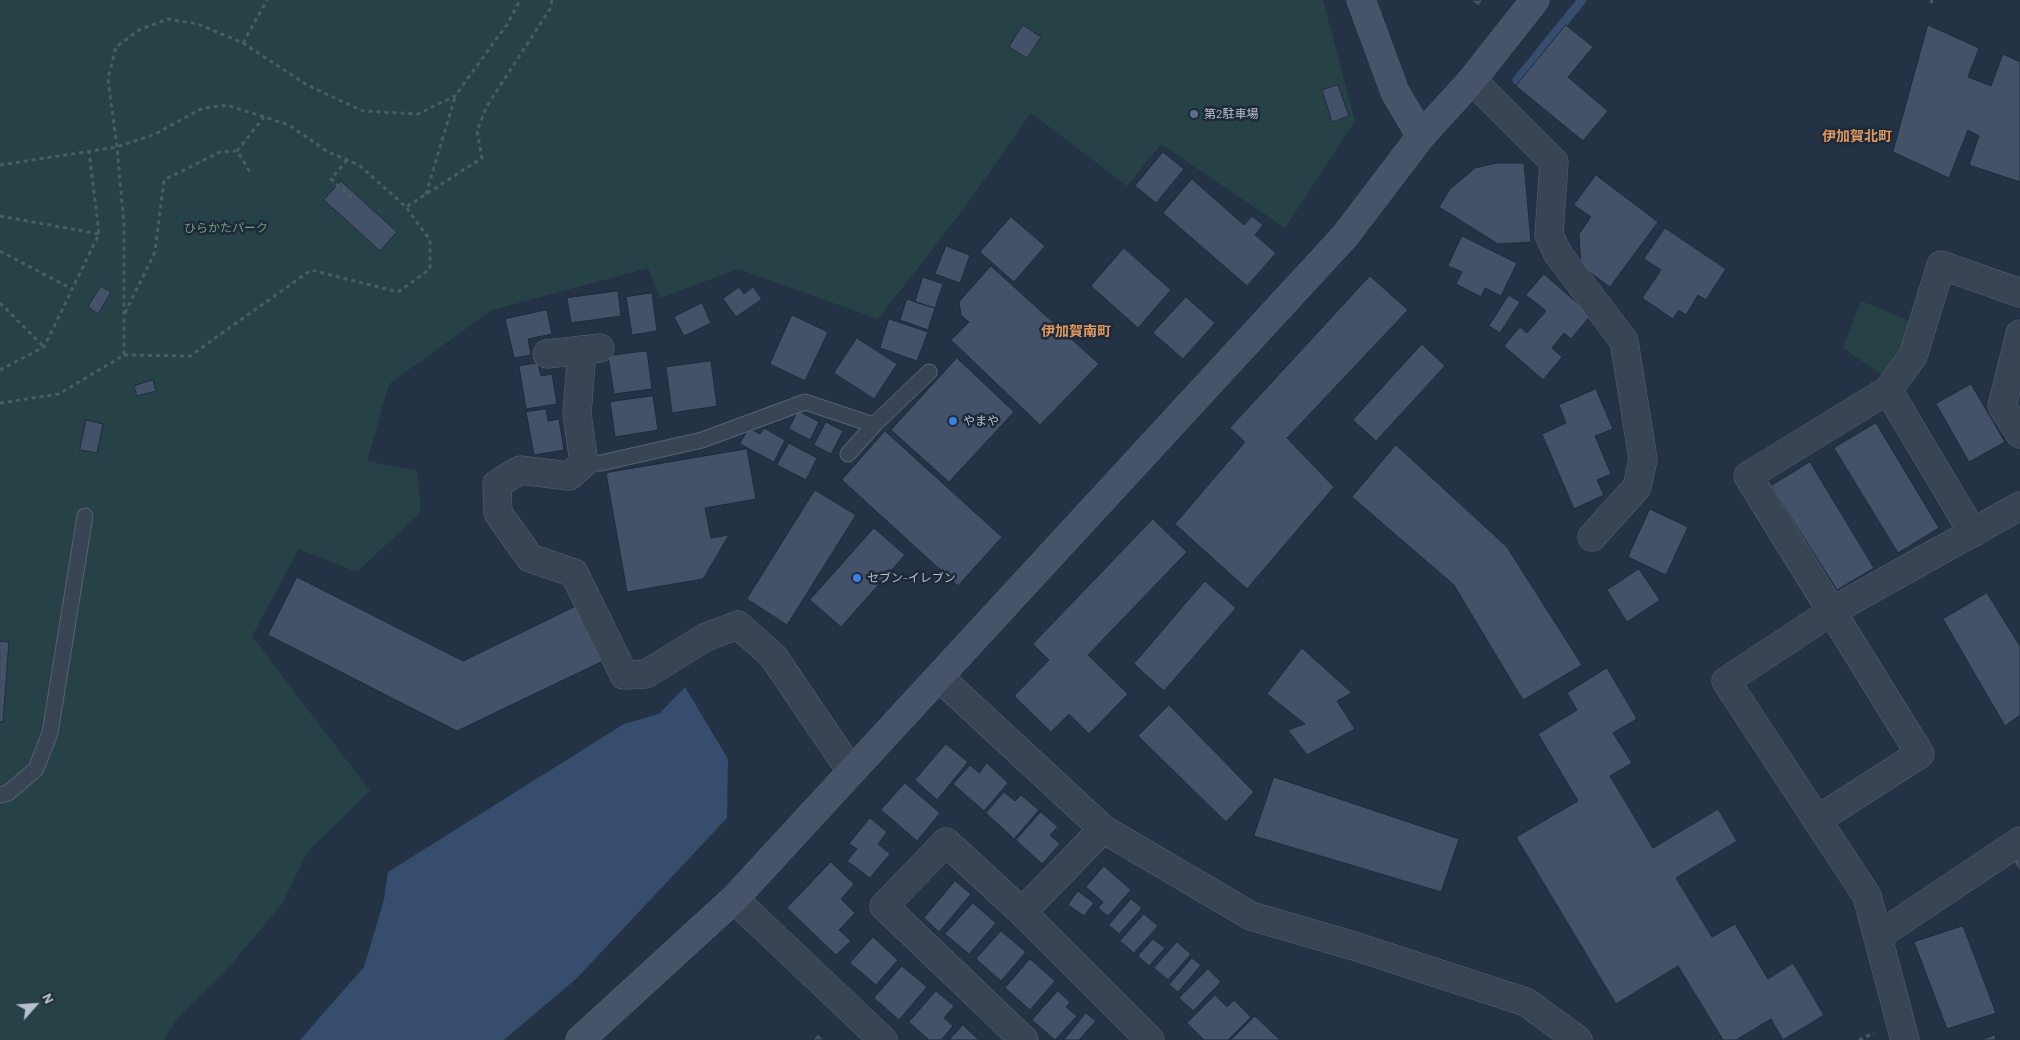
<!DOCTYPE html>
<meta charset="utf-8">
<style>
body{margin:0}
#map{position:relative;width:2020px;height:1040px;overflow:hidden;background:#243245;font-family:Barlow,sans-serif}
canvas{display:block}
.north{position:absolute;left:10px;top:980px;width:50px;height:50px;-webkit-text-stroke:4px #1e293a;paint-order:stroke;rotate:64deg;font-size:14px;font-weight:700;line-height:20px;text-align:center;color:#b7c0ce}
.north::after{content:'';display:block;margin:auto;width:18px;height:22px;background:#b7c0ce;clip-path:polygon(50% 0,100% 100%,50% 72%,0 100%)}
</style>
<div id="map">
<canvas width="2020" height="1040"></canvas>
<div class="north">N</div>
</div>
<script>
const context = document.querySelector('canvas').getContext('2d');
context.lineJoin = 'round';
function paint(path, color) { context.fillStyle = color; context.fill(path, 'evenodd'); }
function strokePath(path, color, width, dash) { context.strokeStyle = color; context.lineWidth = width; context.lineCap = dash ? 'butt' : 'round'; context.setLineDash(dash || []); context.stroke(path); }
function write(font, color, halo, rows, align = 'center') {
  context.font = font + ' Barlow,"Noto Sans JP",sans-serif'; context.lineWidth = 5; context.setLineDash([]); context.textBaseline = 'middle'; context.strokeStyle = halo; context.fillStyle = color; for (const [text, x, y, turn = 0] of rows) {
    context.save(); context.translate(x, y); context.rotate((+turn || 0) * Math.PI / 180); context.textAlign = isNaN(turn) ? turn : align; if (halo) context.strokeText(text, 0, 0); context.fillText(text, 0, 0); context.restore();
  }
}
paint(new Path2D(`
 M0,0H1323L1355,121L1285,228L1161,144L1127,186L1031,113L965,207L878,319L738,269L660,298L648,268L492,310L389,384L367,461L417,471L421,512L357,572L299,549L252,636L370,791L308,851L282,904L222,975L176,1020L164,1040H0Z
 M1861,301L1915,323L1887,378L1843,348Z`), '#274246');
paint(new Path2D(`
 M685,687L728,759L727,818L577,978L504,1040H300L364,967L384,900L388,872L624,724L659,714Z`), '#374d6e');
strokePath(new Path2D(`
 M1517,80L1582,0`), '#374d6e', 9);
const building = new Path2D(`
 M1470,0H1483L1479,6Z
 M1023,25L1041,37L1027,58L1009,47Z
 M1566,25L1593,47L1568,77L1608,111L1583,141L1516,86Z
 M1928,25L1979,48L1968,77L1991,86L2003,54L2020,62V182L1969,165L1979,136L1968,130L1949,178L1893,152Z
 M1338,85L1349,116L1332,122L1322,90Z
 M1163,152L1184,169L1156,203L1135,186Z
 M1497,163H1524L1531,242L1498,244L1439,207L1450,189L1475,168Z
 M1596,175L1658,222L1610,287L1581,266L1579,234L1591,217L1574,205Z
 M1192,179L1244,225L1252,216L1263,225L1255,235L1276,253L1247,286L1163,213Z
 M341,181L397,232L380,251L324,200Z
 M1011,217L1045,246L1014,282L980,252Z
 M1665,228L1726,269L1706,300L1698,295L1686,315L1679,310L1673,319L1642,298L1661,270L1644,259Z
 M1462,236L1517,263L1501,296L1485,288L1481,297L1456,284L1462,272L1448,266Z
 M946,246L970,255L960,283L935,274Z
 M1124,248L1171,290L1138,328L1091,286Z
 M991,266L1099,364L1040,425L951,340L969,322L961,315L959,302Z
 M1544,274L1591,315L1571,339L1564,333L1552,348L1562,357L1543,380L1504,346L1520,327L1527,333L1546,311L1526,295Z
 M1370,276L1408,310L1287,438L1334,487L1247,589L1175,524L1245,442L1230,428Z
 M923,277L943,284L935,308L915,302Z
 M101,286L111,292L98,314L88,307Z
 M739,287L744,294L753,287L762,299L736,317L723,299Z
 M618,291L621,316L571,323L567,298Z
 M652,293L657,331L632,335L626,297Z
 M1509,295L1520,302L1500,333L1489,326Z
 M1186,297L1215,323L1183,359L1153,333Z
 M907,299L935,308L928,330L900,320Z
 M702,303L711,323L684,336L674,317Z
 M547,310L552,334L528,339L531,355L514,358L505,319Z
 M792,315L828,332L805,381L770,364Z
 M889,319L928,332L917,361L880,348Z
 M857,338L897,364L874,399L834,373Z
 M1422,344L1445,366L1376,441L1353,420Z
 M647,351L652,389L614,394L608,356Z
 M957,358L1014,412L949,482L891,430Z
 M711,361L717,406L672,413L666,367Z
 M538,363L541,376L552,374L557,404L526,409L519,366Z
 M153,380L156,391L137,396L134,386Z
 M1971,384L2005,442L1969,462L1936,404Z
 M1596,389L1613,429L1595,436L1611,474L1597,480L1604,495L1574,509L1542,434L1566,423L1559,405Z
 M653,396L658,430L615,437L610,402Z
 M546,409L548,421L559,419L564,450L534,455L526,412Z
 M798,411L819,422L810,440L789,429Z
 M86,420L103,424L97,453L80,450Z
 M826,422L843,431L831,454L814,445Z
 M1876,423L1939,528L1898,553L1834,448Z
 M749,428L760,434L764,428L785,440L774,462L740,444Z
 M885,431L1002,537L958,586L842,480Z
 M789,443L817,458L806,480L777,465Z
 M1396,445L1507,547L1582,665L1523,700L1454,585L1352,497Z
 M747,449L756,499L705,508L711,538L729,535L703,579L627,592L606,473Z
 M1810,462L1874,568L1837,590L1771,486Z
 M815,490L856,515L787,625L747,599Z
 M1650,509L1688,527L1666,575L1628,557Z
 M1153,519L1187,552L1088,655L1128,694L1089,734L1069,714L1051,732L1014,696L1049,660L1033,644Z
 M874,528L905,555L841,627L810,600Z
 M1639,569L1660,600L1627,622L1607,590Z
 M297,577L463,661L576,606L603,661L457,731L268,635Z
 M1205,581L1236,608L1164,691L1134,664Z
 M1987,593L2020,646V715L2005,726L1943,619Z
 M0,641L9,642L3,722H0Z
 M1302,648L1352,693L1337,701L1355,729L1307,755L1288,730L1305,724L1267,694Z
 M1607,668L1637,719L1613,733L1632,763L1610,776L1653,848L1718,809L1737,841L1676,878L1712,937L1735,924L1768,979L1793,963L1824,1015L1783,1040L1771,1019L1736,1040H1723L1678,966L1616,1004L1516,837L1578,801L1538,734L1577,710L1567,693Z
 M1169,705L1254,792L1226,822L1138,736Z
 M946,744L968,762L937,800L915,780Z
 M987,763L1008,783L984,811L953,784L970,765L979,773Z
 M1274,777L1459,839L1441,892L1254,836Z
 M905,783L940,813L917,841L881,810Z
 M1004,792L1015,801L1021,795L1039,810L1014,839L986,813Z
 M1041,812L1058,827L1050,835L1060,844L1042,864L1016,840Z
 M870,818L887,832L878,844L890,854L870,878L847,861L857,849L849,844Z
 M2020,859V872L2014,862Z
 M831,862L854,884L841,899L855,913L839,930L851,941L836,955L787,908Z
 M1104,866L1131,890L1108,916L1098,908L1103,902L1086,887Z
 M955,881L971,894L939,932L924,918Z
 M1078,891L1094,903L1084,916L1068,905Z
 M1131,899L1142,908L1119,934L1109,925Z
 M973,903L996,923L969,954L945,934Z
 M1144,914L1158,926L1134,953L1120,941Z
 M1963,926L1996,1013L1947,1029L1914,942Z
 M1001,931L1026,952L1001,981L976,959Z
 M873,937L898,960L876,985L850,963Z
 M1153,939L1165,948L1149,966L1138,956Z
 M1177,942L1191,954L1168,980L1154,968Z
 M1192,958L1201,965L1178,992L1169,985Z
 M1030,959L1055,981L1030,1010L1005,988Z
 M902,966L927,987L899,1020L874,998Z
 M1208,969L1221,982L1193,1011L1179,998Z
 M936,991L954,1006L944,1018L953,1026L941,1040H929L909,1022Z
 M1058,991L1070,1002L1066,1007L1077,1016L1055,1040L1032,1020Z
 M1215,995L1227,1007L1234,1000L1251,1017L1228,1040H1204L1187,1023Z
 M1086,1013L1096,1021L1079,1040H1064Z
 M1255,1016L1280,1040H1231Z
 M963,1025L979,1040H949Z
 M818,1034L824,1040H813Z
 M1995,1035L1996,1040H1981Z`);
paint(building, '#435268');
strokePath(building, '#202b3c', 1);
const lane = new Path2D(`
 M848,454L874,425L929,372
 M584,463H601L702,440L805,402L874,425
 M0,795L8,793L36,769L50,733L85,516`);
const street = new Path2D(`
 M1472,80L1554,162L1549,235L1558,254L1624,341L1643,459L1637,487L1592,537
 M2020,334L2002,406L2020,434
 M582,350L577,414L584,463L569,476L520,470L497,484L498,513L530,558L574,573L624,675L646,674L706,637L738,625L773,656L851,771
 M547,354L600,348
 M1888,390L1973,533
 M939,677L1103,829L1251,916L1354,946L1526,1002L1578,1040
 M1817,820L1920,754L1748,476L1888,390L1913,356L1941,265L2020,293
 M734,899L883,1040
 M1022,912L1103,829
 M1878,936L2020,841
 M1024,1040L884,906L946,842L1022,912L1150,1040
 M1905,1040L1867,896L1726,681L1832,611L2020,506`);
const secondary = new Path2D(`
 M1361,0L1395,92L1421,136
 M580,1040L734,899L1345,236L1421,136L1472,80L1535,0`);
strokePath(lane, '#586272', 17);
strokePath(street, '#586272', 29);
strokePath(secondary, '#586272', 29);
strokePath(new Path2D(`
 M1931,3L1932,0
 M243,43L267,0
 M237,151L264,117
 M347,160L331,179L354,200
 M0,165L117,147L153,135L203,108L227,105L289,125L328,152L359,165L406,207L482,158L477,131L487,106L550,9L552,0
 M426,194L455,97
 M0,216L99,234
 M0,251L72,289
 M0,303L44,347
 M125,313L155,252L164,180L220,152L237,151L250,172
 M124,355L190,356L311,270L398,292L430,269V240L406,207
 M0,370L44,347L99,234L89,151
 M0,403L59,394L124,355V225L117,147L108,79L116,47L139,30L168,19L198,24L243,43L307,85L363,111L418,114L455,96L508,23L520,0
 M1859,1040L1874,1033`), '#455f62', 3, [4, 4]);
strokePath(lane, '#394454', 15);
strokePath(street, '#394454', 28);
strokePath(secondary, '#475368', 28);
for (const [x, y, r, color] of [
 [1194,114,5,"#5c6f8a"],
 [953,421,5,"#3f7fe0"],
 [857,578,5,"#3f7fe0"]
]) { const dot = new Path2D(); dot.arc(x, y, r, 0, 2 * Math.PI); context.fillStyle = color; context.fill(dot); strokePath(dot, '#1e293a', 2); }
write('12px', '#b7c0ce', '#1e293a', [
 ["第2駐車場",1204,114],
 ["やまや",963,421],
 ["セブン-イレブン",867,578]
], 'left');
write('12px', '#6ca178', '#1e293a', [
 ["ひらかたパーク",226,228]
]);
write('bold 14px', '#e09860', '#1e293a', [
 ["伊加賀北町",1857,136],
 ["伊加賀南町",1076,331]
]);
</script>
